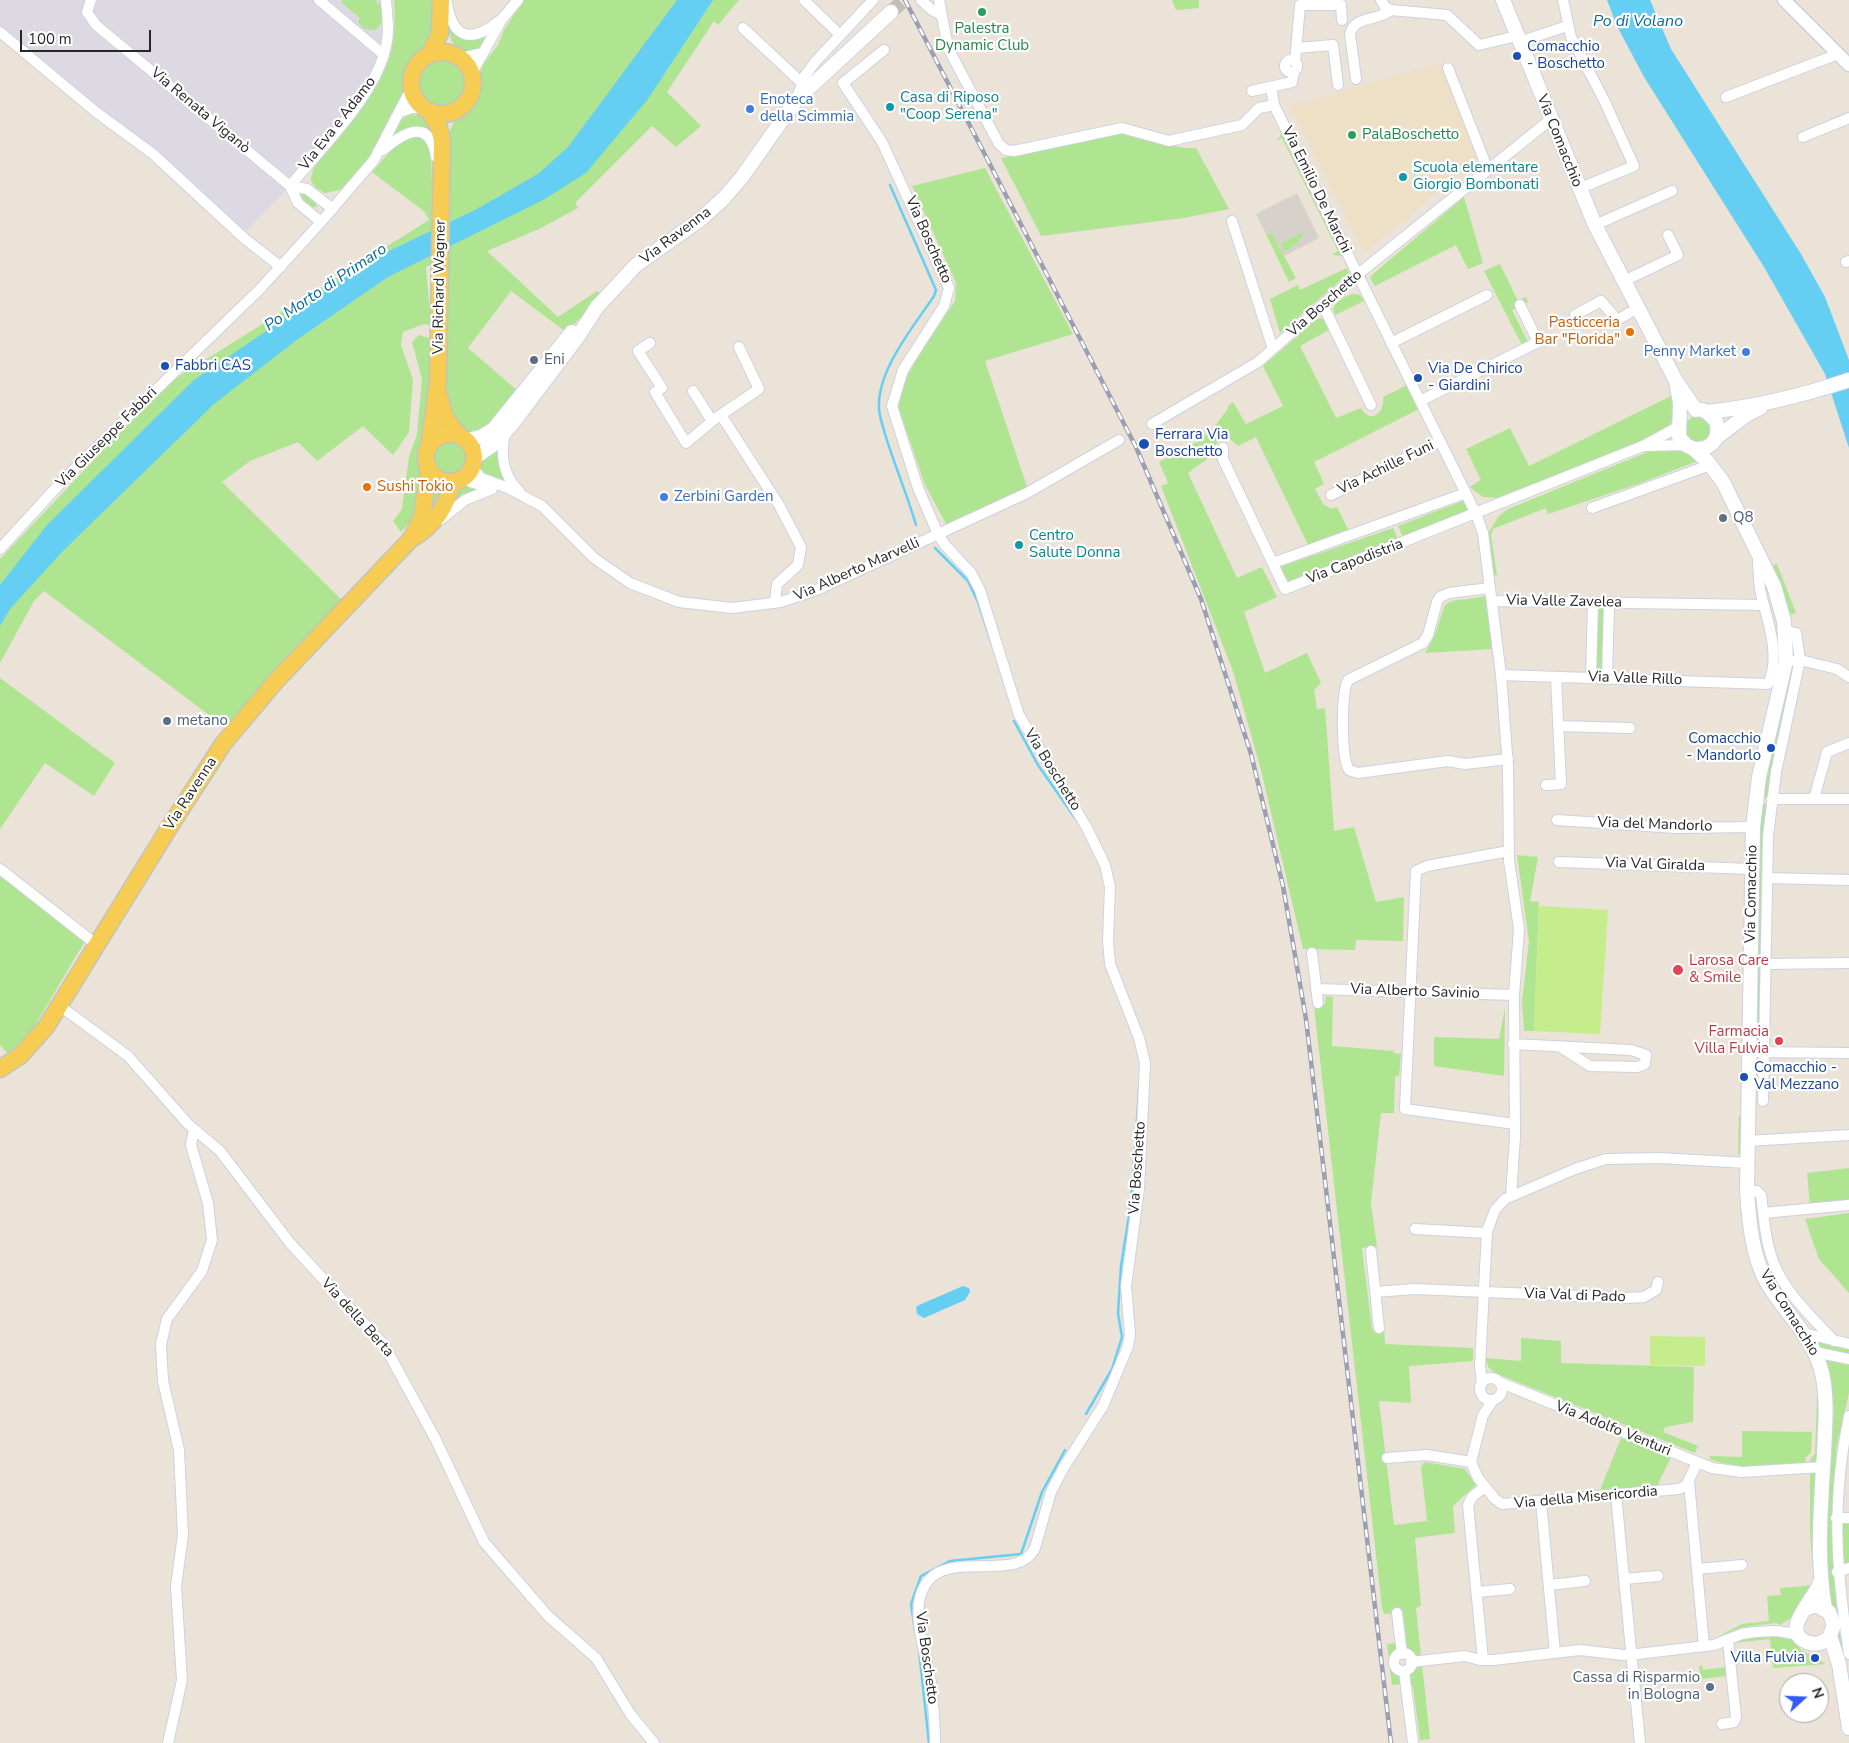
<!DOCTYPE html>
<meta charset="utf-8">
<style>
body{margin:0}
#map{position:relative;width:1849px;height:1743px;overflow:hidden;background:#ebe2d8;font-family:"Nunito Sans",sans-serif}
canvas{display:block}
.north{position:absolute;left:1779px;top:1673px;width:50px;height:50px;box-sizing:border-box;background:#fff;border:1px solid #a9a9a9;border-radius:50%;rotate:70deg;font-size:14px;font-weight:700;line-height:20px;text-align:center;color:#272727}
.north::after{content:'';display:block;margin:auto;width:18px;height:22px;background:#315aff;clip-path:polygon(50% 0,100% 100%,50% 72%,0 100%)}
.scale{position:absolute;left:20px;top:30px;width:131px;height:22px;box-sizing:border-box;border:2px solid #272727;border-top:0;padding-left:6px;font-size:15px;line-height:18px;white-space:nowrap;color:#272727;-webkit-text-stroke:4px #fff;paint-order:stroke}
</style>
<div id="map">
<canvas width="1849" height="1743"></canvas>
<div class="north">N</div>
<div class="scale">100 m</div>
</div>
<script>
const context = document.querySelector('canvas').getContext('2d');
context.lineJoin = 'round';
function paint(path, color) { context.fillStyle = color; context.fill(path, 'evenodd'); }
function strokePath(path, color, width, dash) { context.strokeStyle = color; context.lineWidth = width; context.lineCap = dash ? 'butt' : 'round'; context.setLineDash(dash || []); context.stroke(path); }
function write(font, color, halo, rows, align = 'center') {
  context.font = font + ' "Nunito Sans",sans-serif'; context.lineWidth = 4.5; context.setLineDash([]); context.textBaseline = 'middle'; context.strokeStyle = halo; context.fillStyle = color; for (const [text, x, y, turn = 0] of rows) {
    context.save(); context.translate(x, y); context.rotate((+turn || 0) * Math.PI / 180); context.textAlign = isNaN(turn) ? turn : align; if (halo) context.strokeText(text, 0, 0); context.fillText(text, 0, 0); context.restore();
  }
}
paint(new Path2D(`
 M0,0H392L394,22L387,62L377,83L312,164L242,235L0,35Z`), '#dcd9e2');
paint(new Path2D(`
 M1440,63L1478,158L1364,254L1290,106Z`), '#eee0c6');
paint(new Path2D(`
 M343,0H376L377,4L383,3L382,22L376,30L364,29L358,22L360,18L341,2Z
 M394,0H433C433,10 436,22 434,32C428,59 400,50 404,93L390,116L379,143L366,164L344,189L325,193L316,188L311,181C311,153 367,105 381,78C394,53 396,27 394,0Z
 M524,0H739L718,25L714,21L667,92L701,126L676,147L652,126L575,203L578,208L539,229L487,251L558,317L597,291L603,295L585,320L580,318L566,332L511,291L468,348L519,392L493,426L471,434L457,428L445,394L449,257L426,267L431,325L424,324L403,332L401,345L413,380L409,432L393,455L363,426L317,461L298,442L250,461L222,482L342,600L225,727L44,591L34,601L0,663V559L165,385L429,220L425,212L372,172C386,158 400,133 422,137L431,152L433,217L450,207V130L454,122L472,109L477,102L482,66L498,45L504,30Z
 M1172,0H1199V8L1176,10Z
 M449,24C463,36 474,46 491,32L479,50L466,53C453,47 448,38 449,24Z
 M416 83a26 26 0 1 1 52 0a26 26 0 1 1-52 0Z
 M412,114L425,118L435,134L392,139L402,119Z
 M1283,131L1344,256L1332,255L1338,251L1282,138L1277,141Z
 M1120,133C1146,135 1168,149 1196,148L1229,209L1184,218L1041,236L1001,158Z
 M985,168L1073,334L985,361L1027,487L952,523L946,524L925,485L899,409V401L905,381L917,358L955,301L956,283L912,186Z
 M297,190L313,199L317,207C306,209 301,198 297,190Z
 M1464,197L1483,263L1468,269L1456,245L1375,286L1370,278L1373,274Z
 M1305,231L1298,243L1285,252L1280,243Z
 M1271,232L1296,278L1289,282L1266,234Z
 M1500,264L1518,301L1526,297L1528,302L1512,310L1528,342L1522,345L1484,271Z
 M1347,268L1349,273L1280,333L1270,299L1298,285L1300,290Z
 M1354,294L1360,295L1364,301L1335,315L1333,309C1336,301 1346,295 1354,294Z
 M1321,318L1325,320L1329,330L1300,346L1336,418L1361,408C1370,424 1385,414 1383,397L1407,385L1419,409L1314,462L1324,484L1315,489L1323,504L1332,509L1337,507L1349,531L1309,547L1256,437L1238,446L1229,438L1221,439L1214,427L1227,410L1229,405L1233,402L1246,424L1283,406L1263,366L1317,319Z
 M419,335L429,338L430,373L418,497L411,520L401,532L393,521L402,509L409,457L417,434L422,379L412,342Z
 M1675,394C1675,419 1675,425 1652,438L1496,498L1483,497L1470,487L1481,480L1466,449L1510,428L1529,466Z
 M1685 429a13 13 0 1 1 26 0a13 13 0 1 1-26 0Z
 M1211,428L1219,440L1214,447V454L1188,473L1237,578L1262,567L1277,597L1244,612L1265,673L1307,653L1321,683L1314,690L1317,709L1325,708L1334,831L1354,827L1376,902L1404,897L1403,941L1356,940L1355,950L1303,949L1261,770L1233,671L1161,486L1168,483L1159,462L1201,440Z
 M433 458a17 17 0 1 1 34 0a17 17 0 1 1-34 0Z
 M499,444L508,482L480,472L479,461Z
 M1655,449L1680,451L1700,460L1638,484L1548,514L1546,508L1493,529L1491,535L1497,575L1493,576L1488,533L1499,516L1508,509Z
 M433,481L446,487L436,510L425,520Z
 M465,484L479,490L450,507L457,488Z
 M1463,501L1468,510L1404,539L1398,526Z
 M1393,528L1399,541L1289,583L1280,567Z
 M1777,564L1796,613L1790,615L1772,566Z
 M1487,596L1493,649L1425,653L1434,637L1445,605L1452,601Z
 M1597,609H1605L1602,671H1595Z
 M1790,664H1793L1767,798H1761Z
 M0,678L115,763L94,796L45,763L0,829Z
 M1760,804H1766L1759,1047H1753Z
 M1517,855L1538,857L1530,901L1539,902L1534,1031H1524L1522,1002L1529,941Z
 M0,873L85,941L27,1039L7,1053L0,1045Z
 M1326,996L1333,997L1332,1046L1394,1051V1053L1401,1054L1399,1076H1395L1394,1113H1381L1371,1203L1377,1247L1362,1248L1372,1329L1384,1328L1385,1344L1473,1348V1361L1409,1366L1411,1403L1379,1401L1394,1525L1427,1521L1421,1466L1425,1462L1465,1469L1476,1485L1453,1506L1455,1533L1415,1538L1421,1606L1416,1608L1421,1656H1411L1404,1649L1406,1639L1403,1612L1384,1614L1382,1608L1314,1007L1325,1004Z
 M1505,1008L1504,1076L1434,1066V1037L1499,1039Z
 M1739,1116H1744L1743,1155L1738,1154Z
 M1849,1168V1202L1810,1206L1807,1173Z
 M1849,1213V1293L1819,1259L1805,1219Z
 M1521,1338L1561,1341V1363L1694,1367L1693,1422L1665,1427L1663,1432L1698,1446L1695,1453L1495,1373L1489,1368L1485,1358L1521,1361Z
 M1820,1341L1849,1348V1356L1818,1348Z
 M1828,1358L1849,1363V1393L1836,1449L1833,1576L1848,1658L1841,1656L1831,1612L1825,1550L1831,1386L1825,1361Z
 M1817,1396L1821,1397L1819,1466H1809L1811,1458L1815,1454Z
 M1742,1431L1812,1432L1811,1453L1806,1457L1805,1463C1772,1465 1741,1471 1710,1459V1456L1742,1457Z
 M1621,1438L1671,1457L1656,1488L1600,1490Z
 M1810,1469H1819V1577L1791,1618L1780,1625L1776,1623L1743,1627L1717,1637L1742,1624L1769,1621L1767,1596L1781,1595L1780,1588L1814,1585L1810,1531Z
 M1844,1523H1849V1564L1846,1565L1843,1564L1841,1525Z
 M1786,1635L1791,1637L1801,1650L1826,1664L1773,1668L1770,1639L1733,1643L1747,1638Z
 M1396,1643L1397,1650L1392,1663L1400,1677L1401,1684L1392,1685L1387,1644Z
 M1422,1664L1430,1739L1420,1740L1413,1687L1410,1684L1409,1673L1415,1667Z
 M1702,1665L1703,1670L1726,1667L1727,1676L1700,1679L1699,1666Z`), '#afe591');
paint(new Path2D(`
 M1539,906L1608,910L1600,1034L1534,1031Z
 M1650,1336L1705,1337V1366L1650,1365Z`), '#c5ed8c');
paint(new Path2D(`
 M1297,193L1319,238L1284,256L1271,232L1266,234L1256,214ZM1305,231L1298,243L1285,252L1281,243Z`), '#d6d2cb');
paint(new Path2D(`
 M677,0H713L648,99L586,173L543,200L388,277L298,339L214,404L63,551L10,609L0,626V585L47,525L194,380L374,258L475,210L538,174L568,147Z
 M1607,0H1650L1671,49L1801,254L1825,297L1849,360V448L1825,374L1764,267L1644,77L1617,26Z
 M963,1286L969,1288L970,1292L965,1300L924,1318L917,1314L916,1307L919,1305Z`), '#65cff3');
strokePath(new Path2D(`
 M890,185L936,290L934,296C914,326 877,370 879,408C879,416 883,426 885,434C894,464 907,494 916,525
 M935,548L968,581L978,602L993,647
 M1014,721L1038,765L1075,818
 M1086,1414L1112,1369L1122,1337L1118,1313L1121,1266L1131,1203L1139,1091
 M915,1630L911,1604L921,1576L950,1561L1021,1554L1042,1492L1065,1450
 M919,1650L929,1743`), '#65cff3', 2.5);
strokePath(new Path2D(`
 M891,12L904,0`), '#c4bdb5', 14, [14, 7]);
const minor = new Path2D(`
 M91,0L87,12L96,25L290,186L298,203L321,222
 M319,0L384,55
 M804,0L840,35
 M921,0L932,10L941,15
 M939,0L948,48L999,144L1006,150L1014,151L1122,128L1169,141L1242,125L1259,108L1274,105
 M1381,0L1385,7L1391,10L1447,15L1479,45L1517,36
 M1563,0L1571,37L1604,100L1634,166L1578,189
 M447,3C453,40 472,43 499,21
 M743,28L802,83
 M0,32L96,112L153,154L245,239L281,267
 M1519,42L1567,26
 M1297,48L1333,45L1338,85
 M884,50L843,83L882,142L949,288L944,306L903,370L892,406L918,488L938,534L945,545L971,573L980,590L1019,715L1087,828L1105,865L1110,887L1108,940L1110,964L1139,1038L1145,1063L1139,1189L1126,1286L1130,1334L1128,1346L1103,1406L1064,1467L1051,1492L1035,1548C1019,1581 961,1554 933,1576C904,1600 926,1652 931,1682C933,1702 935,1723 935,1743
 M461,58L483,53
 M1285 66a6 6 0 1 1 12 0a6 6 0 1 1-12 0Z
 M1295,62L1300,5H1341L1342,20
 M1448,68L1488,170
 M472,73L502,19L518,0
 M1356,79L1350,34C1354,15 1380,21 1391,10
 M1271,87L1274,105L1476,514L1483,533L1501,675L1508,767L1509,861L1519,929L1514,995L1515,1137L1511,1196
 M1252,91L1292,82L1294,72
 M1726,97L1838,54
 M797,98L804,77L816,61L873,0
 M400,112L412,108H422
 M1803,137L1849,118
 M383,150C404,132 430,117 436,157
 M290,186C322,147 376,95 386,46C390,31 387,15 386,0
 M290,186L307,189L333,209
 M1232,221L1273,349
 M1595,225L1672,191
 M1846,262L1849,261
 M1624,281L1678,255L1668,235
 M1323,305L1371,405
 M1575,315L1601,301L1617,320L1638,308
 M650,343L638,351L662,388L655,392L686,443L716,418L759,389L739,347
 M1391,343L1487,295
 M693,391L712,421
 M1420,401L1538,342L1520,305
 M721,415L779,505L801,547L798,565L777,584L775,603
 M1152,424L1258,362L1357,275L1550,120
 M505,433C500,456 503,475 519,491
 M1646,446L1686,445
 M1223,448V459L1285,589L1643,446L1678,427
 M472,467L481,478L508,488L542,506L594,558L630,583L679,602L732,608L781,602L819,589L1027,493L1119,440
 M462,479L489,488
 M1331,495L1440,441
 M1592,508L1710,465
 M440,520L465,500L492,489
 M0,549L65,478L259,290L321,222L374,160L411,89
 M1273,563L1466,493
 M1490,588L1449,593L1440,597L1437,602L1428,635L1423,643L1348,680C1341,694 1341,757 1349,770L1358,773L1448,761L1465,764L1508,759
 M1492,601L1764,605
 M1794,661L1800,660L1837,669L1849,677
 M1501,675L1768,684C1782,655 1766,618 1760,589C1759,579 1758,569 1758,558
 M1591,678L1593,603
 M1607,678L1609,603
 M1558,726L1630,728
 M1546,785L1561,784L1556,677
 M1772,799H1849
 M1814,799L1827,752L1849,743
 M1557,820L1676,828L1753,827
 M1509,851L1427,866L1416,871L1405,1109L1515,1124
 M1559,862L1752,869
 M0,869L97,945
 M1767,878L1849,880
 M1312,953L1318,1003
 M1765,964L1849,963
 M1316,989L1514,995
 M60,1006L128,1056L188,1124L220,1151L290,1243L384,1345L436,1440L484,1542L548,1616L596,1658L631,1715L654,1743
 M1513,1044L1631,1050L1646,1055L1645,1064L1637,1067L1590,1066L1559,1046
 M1749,1052L1849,1053
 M1763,1101L1768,836L1776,772L1800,660L1796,633L1785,631
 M1747,1141L1849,1135
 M1747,1191H1757L1761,1195C1764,1217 1765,1240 1773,1261C1784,1292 1812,1317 1834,1341
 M1763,1213L1849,1205
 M1415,1229L1487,1233
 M1371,1251L1379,1328
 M1375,1292L1415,1289L1627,1298L1644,1297L1656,1290L1658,1282
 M1803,1333L1849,1344
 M1815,1352L1849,1359
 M1480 1389a11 11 0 1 1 22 0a11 11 0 1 1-22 0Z
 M1499,1382L1712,1468L1742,1472L1823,1467
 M1482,1384L1480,1366L1487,1231L1495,1210L1505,1199L1575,1169L1606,1159L1660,1158L1747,1163
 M1493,1400L1483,1415L1471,1462L1478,1478L1495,1499L1502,1504L1679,1489L1686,1486L1697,1463
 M1849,1416C1831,1501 1836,1569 1849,1654
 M1387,1458L1427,1455L1471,1462
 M1689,1482L1704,1646
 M1616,1495L1640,1743
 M1541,1502L1555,1653
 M1836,1518H1849
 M1697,1569L1742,1565
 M1837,1572L1849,1568
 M1624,1579L1658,1576
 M1549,1585L1585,1581
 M1477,1592L1510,1589
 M1397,1613L1402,1654
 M1394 1662a9 9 0 1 1 18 0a9 9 0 1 1-18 0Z
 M1483,1660L1468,1505L1473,1496L1485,1487
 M1411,1662L1465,1656L1480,1660H1493L1580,1650L1623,1655L1637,1654L1714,1645L1742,1634L1755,1632L1777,1631L1800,1635
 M1404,1671L1413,1743
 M1722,1724L1734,1722L1736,1717L1728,1641
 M168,1743L182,1680L176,1586L183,1535L179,1450L163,1381L161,1344L167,1319L202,1271L212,1240L208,1203L191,1145L194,1130`);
const tertiary = new Path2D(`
 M1784,0L1849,65`);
const secondary = new Path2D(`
 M1503,0L1595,225L1676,381L1696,410
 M1676,381L1680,403L1679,437L1686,445L1694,449L1708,462L1723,482L1774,586L1784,621L1786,661L1759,777L1753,827L1747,1191C1749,1221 1752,1256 1767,1283C1785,1313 1814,1338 1822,1373C1828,1399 1825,1427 1824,1453C1821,1504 1816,1558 1825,1609
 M1707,412C1755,407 1804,395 1849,380
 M1717,437L1748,414L1760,408
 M466,440L481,437L494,429L572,332
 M1694,449C1712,450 1721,438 1716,421L1707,412L1702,410
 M474,458L494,444L512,424L579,335L597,307L636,265L701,219L724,198L742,177L797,99L891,12
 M1804,1610L1815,1605L1829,1612L1834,1625L1829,1638C1824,1642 1817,1645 1810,1643C1775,1633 1818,1597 1821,1580
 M1830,1636L1839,1664L1849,1728`);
const primary = new Path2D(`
 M411 83a31 31 0 1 1 62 0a31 31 0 1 1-62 0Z
 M430,54L440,33L441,0
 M439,395L445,417L458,435
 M426 458a24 24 0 1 1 48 0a24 24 0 1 1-48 0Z
 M429,447L438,382L442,140L439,128L430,113
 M413,538C436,524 446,507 453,481
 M0,1069L21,1055L46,1027L172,823L223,744L276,681L411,539L422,517L429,468`);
strokePath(minor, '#cdd1e2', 12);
strokePath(tertiary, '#cdd1e2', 15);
strokePath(secondary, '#cdd1e2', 16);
strokePath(primary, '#c3c3c3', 19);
strokePath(minor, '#fff', 10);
strokePath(tertiary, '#fff', 12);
strokePath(secondary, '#fff', 14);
strokePath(primary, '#f6cd52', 16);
const rail = new Path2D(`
 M905,0L1136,447L1201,599L1251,754L1283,886L1306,1019L1391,1743`);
strokePath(rail, '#9b9fb3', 4.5);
strokePath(rail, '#fff', 2.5, [8]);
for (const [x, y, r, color] of [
 [982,12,5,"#2e9e5b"],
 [1517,56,5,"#1a4fb4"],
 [890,107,5,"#0f9aa8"],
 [750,109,5,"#3f7fe0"],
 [1352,135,5,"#2e9e5b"],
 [1403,177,5,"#0f9aa8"],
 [1630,332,5,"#e8710a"],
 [1746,352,5,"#3f7fe0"],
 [534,360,5,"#5c6f8a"],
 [165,366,5,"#1a4fb4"],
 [1418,378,5,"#1a4fb4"],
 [1144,444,6,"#1a4fb4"],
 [367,487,5,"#e8710a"],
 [664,497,5,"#3f7fe0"],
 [1723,518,5,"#5c6f8a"],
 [1019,545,5,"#0f9aa8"],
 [167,721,5,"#5c6f8a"],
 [1771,748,5,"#1a4fb4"],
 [1678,970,6,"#e0444e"],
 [1779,1041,5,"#e0444e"],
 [1744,1077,5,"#1a4fb4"],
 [1815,1658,5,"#1a4fb4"],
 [1710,1687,5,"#5c6f8a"]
]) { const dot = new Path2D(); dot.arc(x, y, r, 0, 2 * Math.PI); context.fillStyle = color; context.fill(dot); strokePath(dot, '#fff', 2); }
write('15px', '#27864d', '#fff', [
 ["Palestra",982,29],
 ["Dynamic Club",982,46],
 ["PalaBoschetto",1362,135,"left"]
]);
write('15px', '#164399', '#fff', [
 ["Comacchio",1527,47],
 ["- Boschetto",1527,64],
 ["Fabbri CAS",175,366],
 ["Via De Chirico",1428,369],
 ["- Giardini",1428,386],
 ["Ferrara Via",1155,435],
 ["Boschetto",1155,452],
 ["Comacchio",1761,739,"right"],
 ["- Mandorlo",1761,756,"right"],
 ["Comacchio -",1754,1068],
 ["Val Mezzano",1754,1085],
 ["Villa Fulvia",1805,1658,"right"]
], 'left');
write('15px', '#0d838f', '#fff', [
 ["Casa di Riposo",900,98],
 ["\"Coop Serena\"",900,115],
 ["Scuola elementare",1413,168],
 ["Giorgio Bombonati",1413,185],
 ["Centro",1029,536],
 ["Salute Donna",1029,553]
], 'left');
write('15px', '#366cbe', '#fff', [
 ["Enoteca",760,100],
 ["della Scimmia",760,117],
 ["Penny Market",1736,352,"right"],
 ["Zerbini Garden",674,497]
], 'left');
write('15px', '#272727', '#fff', [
 ["Via Renata Viganò",200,111,40],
 ["Via Eva e Adamo",338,124,-52],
 ["Via Comacchio",1559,141,68],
 ["Via Emilio De Marchi",1316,190,64],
 ["Via Ravenna",676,236,-37],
 ["Via Boschetto",928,240,66],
 ["Via Richard Wagner",440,287,-89],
 ["Via Boschetto",1325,304,-41],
 ["Via Giuseppe Fabbri",107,438,-45],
 ["Via Achille Funi",1386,468,-26],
 ["Via Capodistria",1355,562,-21],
 ["Via Alberto Marvelli",857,570,-24],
 ["Via Valle Zavelea",1564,602,1],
 ["Via Valle Rillo",1635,679,2],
 ["Via Boschetto",1052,770,58],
 ["Via Ravenna",191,794,-57],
 ["Via del Mandorlo",1655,825,2],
 ["Via Val Giralda",1655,865,2],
 ["Via Comacchio",1752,894,-89],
 ["Via Alberto Savinio",1415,992,2],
 ["Via Boschetto",1138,1168,-86],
 ["Via Val di Pado",1575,1296,2],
 ["Via Comacchio",1789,1313,58],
 ["Via della Berta",357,1318,48],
 ["Via Adolfo Venturi",1613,1429,22],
 ["Via della Misericordia",1586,1498,-5],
 ["Via Boschetto",926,1658,82]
]);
write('15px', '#c56008', '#fff', [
 ["Pasticceria",1620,323],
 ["Bar \"Florida\"",1620,340],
 ["Sushi Tokio",377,487,"left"]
], 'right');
write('15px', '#4e5e75', '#fff', [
 ["Eni",544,360],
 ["Q8",1733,518],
 ["metano",177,721],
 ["Cassa di Risparmio",1700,1678,"right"],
 ["in Bologna",1700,1695,"right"]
], 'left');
write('15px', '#be3a42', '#fff', [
 ["Larosa Care",1689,961],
 ["& Smile",1689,978],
 ["Farmacia",1769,1032,"right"],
 ["Villa Fulvia",1769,1049,"right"]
], 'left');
write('italic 16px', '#086a9b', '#fff', [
 ["Po di Volano",1638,22],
 ["Po Morto di Primaro",326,288,-34]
]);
</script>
